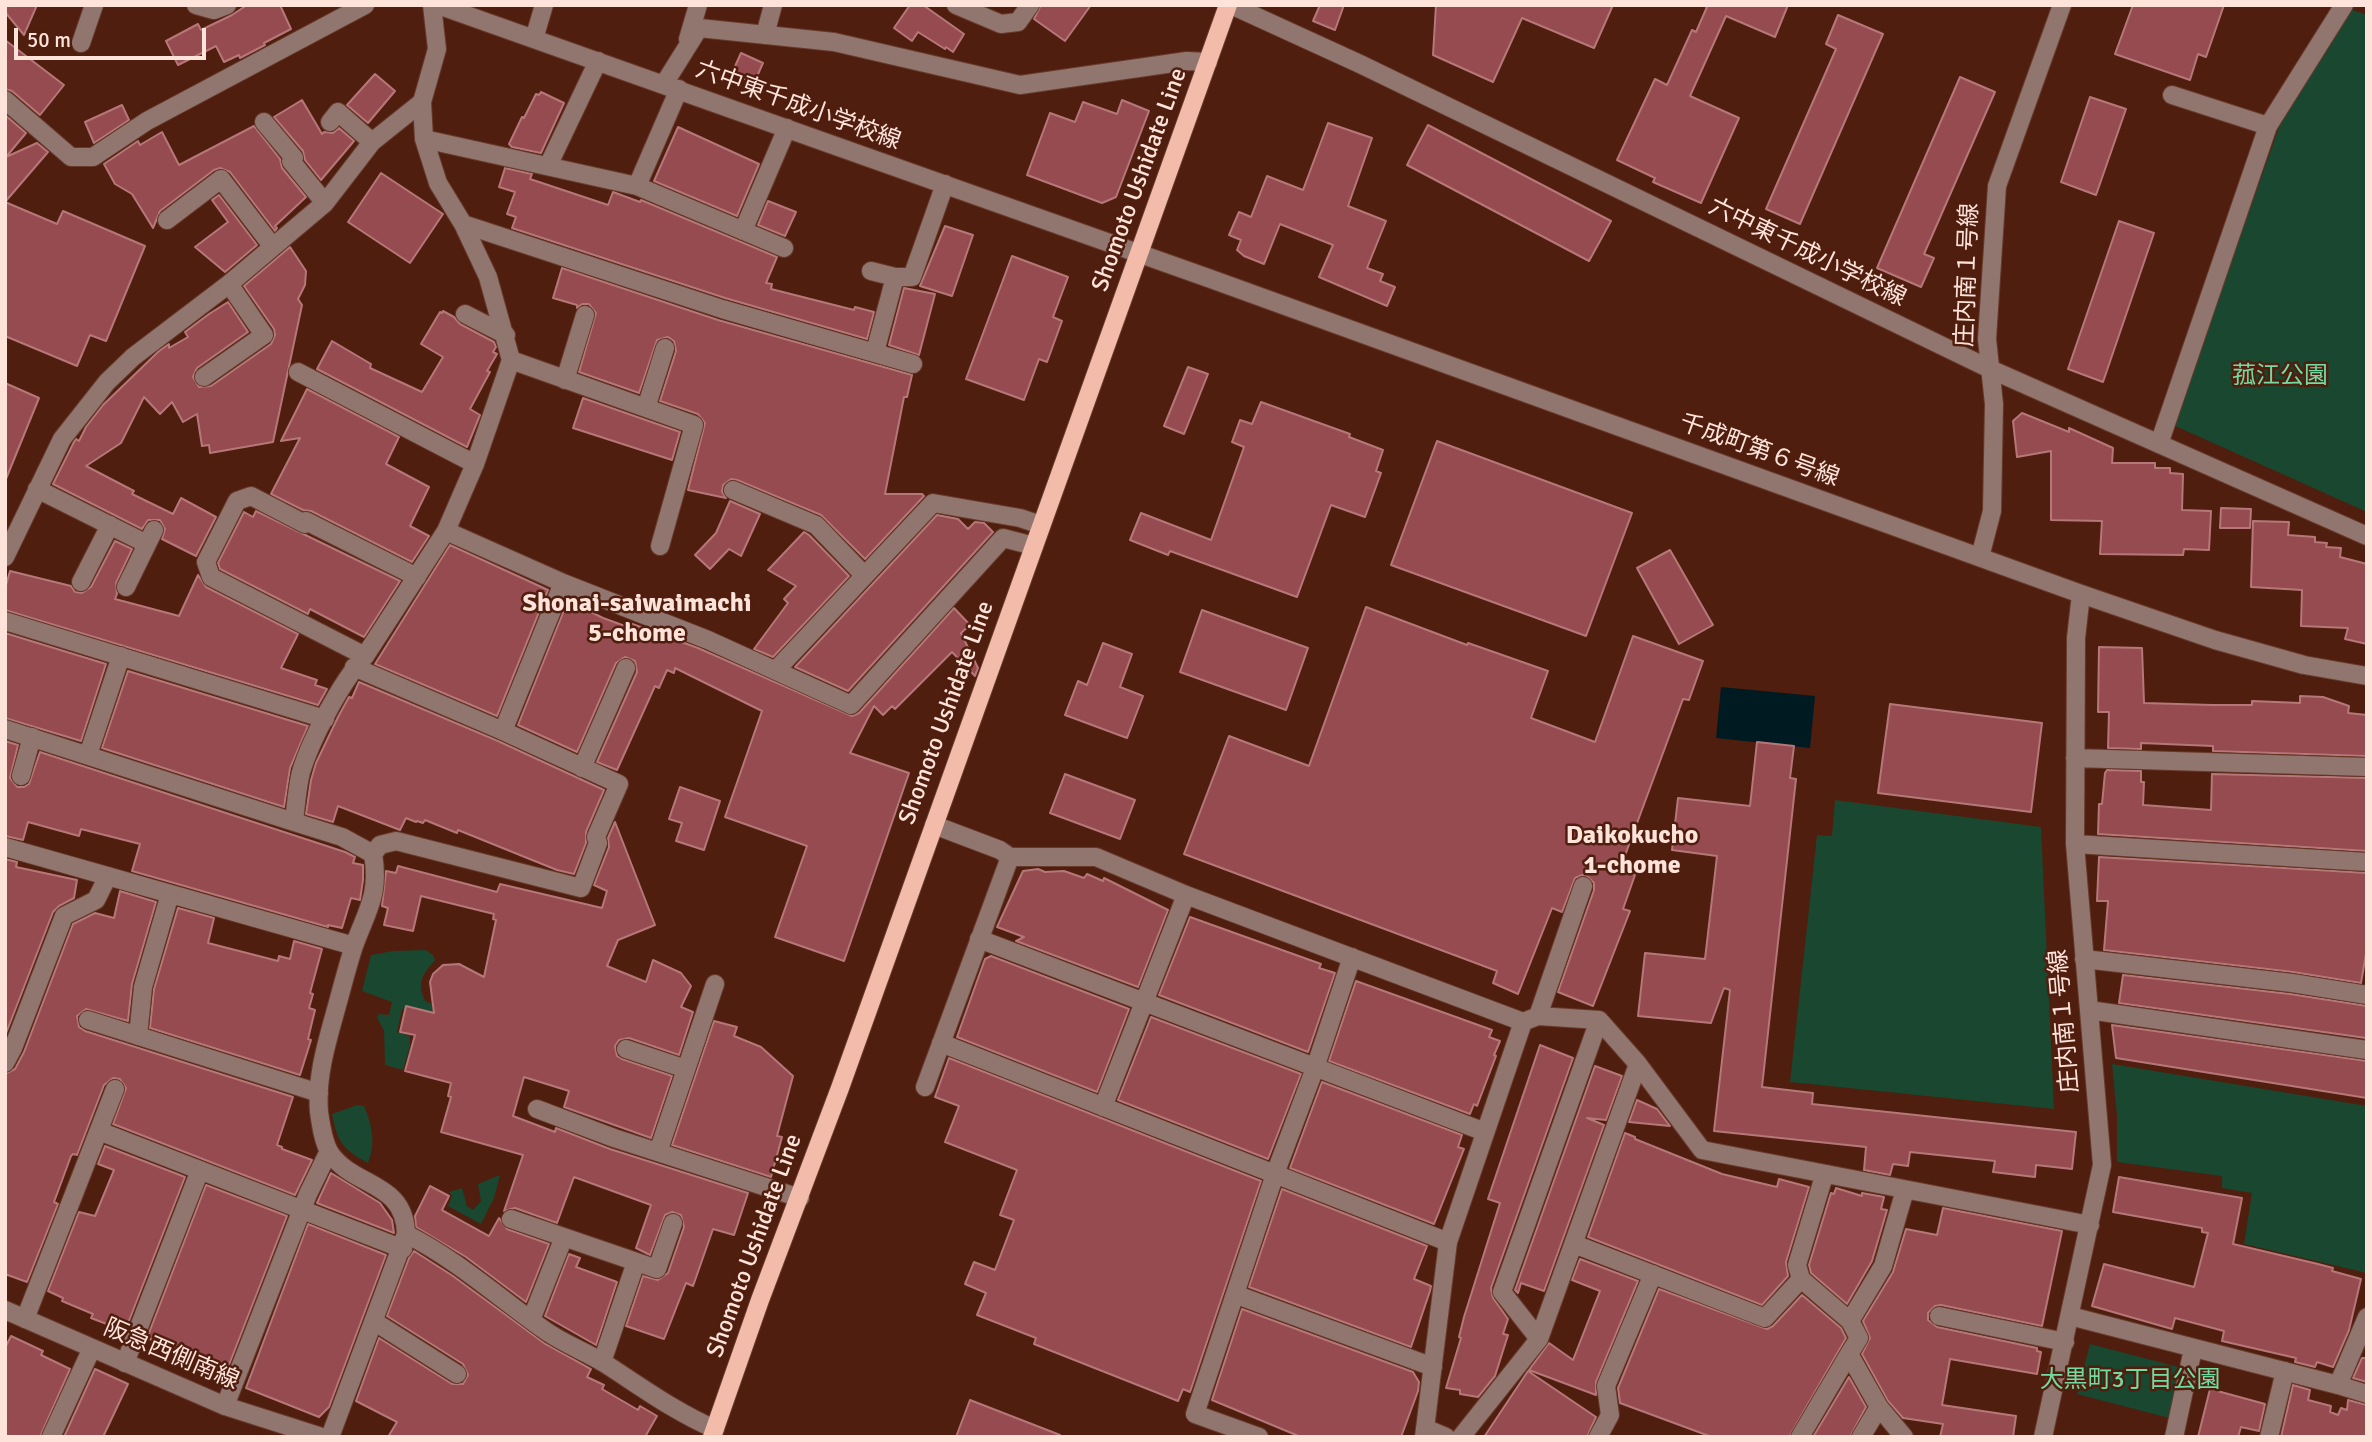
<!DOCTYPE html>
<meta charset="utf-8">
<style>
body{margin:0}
#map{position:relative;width:2372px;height:1442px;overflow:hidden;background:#501e0e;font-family:Signika,sans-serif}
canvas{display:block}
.frame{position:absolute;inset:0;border:7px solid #fee3db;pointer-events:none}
.scale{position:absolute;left:14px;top:28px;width:192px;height:32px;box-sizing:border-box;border:4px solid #fee3db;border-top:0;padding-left:9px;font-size:21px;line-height:24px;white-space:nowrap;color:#fee3db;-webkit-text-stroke:5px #501e0e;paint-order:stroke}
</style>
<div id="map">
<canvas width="2372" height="1442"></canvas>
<div class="frame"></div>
<div class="scale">50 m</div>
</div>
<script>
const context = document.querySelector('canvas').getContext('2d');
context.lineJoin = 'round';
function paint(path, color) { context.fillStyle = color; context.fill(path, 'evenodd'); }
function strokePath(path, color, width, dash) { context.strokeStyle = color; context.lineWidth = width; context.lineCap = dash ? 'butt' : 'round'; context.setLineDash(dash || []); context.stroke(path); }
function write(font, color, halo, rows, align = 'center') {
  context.font = font + ' Signika,"Noto Sans JP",sans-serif'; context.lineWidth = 5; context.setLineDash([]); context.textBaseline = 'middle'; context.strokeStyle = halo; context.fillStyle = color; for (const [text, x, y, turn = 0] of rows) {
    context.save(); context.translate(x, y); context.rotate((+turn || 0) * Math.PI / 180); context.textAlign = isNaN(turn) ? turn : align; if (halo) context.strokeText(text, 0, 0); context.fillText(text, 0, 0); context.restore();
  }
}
paint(new Path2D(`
 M2350,9L2367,15V512L2173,425L2283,116Z
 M1835,800L2041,827L2054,1109L1790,1082L1817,835L1832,836Z
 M426,950L433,955L435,960C422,975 417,982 425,1001L432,1004V1009L451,1015L402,1009L397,1032L410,1036V1046L403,1070L385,1065L384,1031L377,1017L379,1014L389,1015L392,1002L362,991L371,955L393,951Z
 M2112,1064L2367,1106V1273L2244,1244L2252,1193L2222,1188V1176L2117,1162V1116Z
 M357,1105L364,1106C372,1125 376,1143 368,1163C343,1150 337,1141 332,1114Z
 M500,1175L494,1198L481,1224L448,1206L452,1196L449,1192L462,1188L467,1206L473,1210L481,1201L478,1184Z
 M2090,1344L2182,1368L2169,1418L2077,1394Z`), '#19472f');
paint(new Path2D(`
 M1721,687L1815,696L1810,748L1716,738Z`), '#001a21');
const building = new Path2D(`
 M5,5H37L24,35L5,12Z
 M247,5H280L291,29L264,43L265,45L240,58L239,55L224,62L216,46L178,65L166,41L198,24L201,30L232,15Z
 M910,5H923L964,34L953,52L946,47L945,49L918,32L912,41L894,28Z
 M1041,5H1091L1065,41L1034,19Z
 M1320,5H1344L1335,30L1313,21Z
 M1436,5H1613L1594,48L1522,18L1493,82L1433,55Z
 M1702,5H1788L1775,37L1726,16L1690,96L1739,118L1701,203L1653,182L1655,178L1617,160L1655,79L1667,85L1692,30L1696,32L1707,7Z
 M2133,5H2224L2206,57L2198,54L2190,80L2115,54Z
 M1838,15L1883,34L1800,224L1766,209L1836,49L1826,44Z
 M5,40L64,85L40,115L12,91L5,89Z
 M741,53L763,63L754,83L732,73Z
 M375,74L395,91L368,123L347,105Z
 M1960,77L1995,92L1924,254L1934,258L1921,287L1877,268Z
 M541,92L564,103L541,153L512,147L509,144L522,117L524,118L536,94L539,95Z
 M2090,97L2126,109L2096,195L2061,182Z
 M302,100L322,134L324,132L333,133L339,128L354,141L321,180L305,160L303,151L274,117Z
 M1122,100L1149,111L1116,197L1102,203L1027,175L1050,113L1075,122L1083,102L1117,114Z
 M122,105L129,120L94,143L85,122Z
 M5,115L26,133L6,157L37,143L48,152L5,202L57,224L63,211L145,246L106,341L90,335L77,366L5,336Z
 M1328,123L1372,138L1348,206L1386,221L1367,268L1383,274L1380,281L1395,287L1387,306L1319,277L1333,245L1280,224L1264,264L1244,256L1237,250L1241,240L1229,235L1239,212L1251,217L1267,176L1303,190Z
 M1428,125L1611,221L1589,261L1407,165Z
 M254,126L280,159L282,168L306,197L275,226L277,228L275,231L230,172L220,168L214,170L160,211L153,228L132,194L115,184L104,164L138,141L140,145L162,132L179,165Z
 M678,127L759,164L737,216L654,181Z
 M505,168L532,174L530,179L608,205L613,192L640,202L641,200L777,257L766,283L772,284L771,289L854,310L855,307L874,312L867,339L725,298L512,228L516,217L507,214L515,192L499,187Z
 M381,173L443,214L410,263L348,222Z
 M219,195L257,245L225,272L195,247L228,222L212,200Z
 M768,201L796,212L785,236L758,225Z
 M2119,221L2154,233L2103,382L2068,369Z
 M945,226L973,235L952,296L920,286Z
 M290,247L306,271L305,285L298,299L302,305L273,442L210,453L209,445L202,446L197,414L183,422L172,402L160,414L144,397L121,443L86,466L134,491L132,494L173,514L181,498L216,517L196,556L162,539L165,529L160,520H148L142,529L53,484L74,442L76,439L79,441L86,427L103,405L159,351L169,344V348L188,337L185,332L209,314L228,302L248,332L197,368L193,377L199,387L211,386L271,344L275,335L274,329L244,286Z
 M1012,256L1068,277L1053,317L1062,321L1047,362L1039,359L1024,400L966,379Z
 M562,268L718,320L912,375L907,397H904L885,494H922L924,496L865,559L821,515L737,480L731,479L723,485L722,492L726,498L688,490L705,423L698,414L660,401L676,351L674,341L668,337L657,340L639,393L579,372L596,313L589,304H582L577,308V305L553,298Z
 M904,288L935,294L919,355L889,345Z
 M443,311L454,317L460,324L494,342L496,347L493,352L497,354L487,371L490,372L470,409L480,415L467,447L317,369L332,341L371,364L370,368L422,392L443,357L421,344L440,312L442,313Z
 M1188,367L1208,374L1184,434L1164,426Z
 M5,383L39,398L6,479H5Z
 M307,389L399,437L386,464L429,487L410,526L429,536L412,562L311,511L303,510L271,494L300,438L281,441Z
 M583,398L680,432L672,460L573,428Z
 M1261,402L1350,434L1349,437L1383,450L1376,471L1381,473L1365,517L1331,505L1297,597L1170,551L1168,555L1130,540L1141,513L1211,540L1244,447L1232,442L1240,420L1252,424Z
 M2022,413L2069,432V428L2113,448L2112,463H2155V468H2170V473L2183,474L2182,510L2211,511L2209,550L2184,549L2183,555L2100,554L2102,521L2051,520V451L2017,457L2013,421Z
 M1437,441L1632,513L1586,636L1391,565Z
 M730,501L760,514L741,556L729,549L710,569L695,555L716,533Z
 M2221,508L2251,509L2250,528H2220Z
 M256,511L400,581L364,637L310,609L308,614L220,569L218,563L244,512L253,517Z
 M937,515L958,519L968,529L975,522L984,523L993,532L848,691L795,667Z
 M2253,521L2289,522L2288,535L2315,537V542L2327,543L2326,547L2341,548L2340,557L2367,564V644L2345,639L2348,628L2301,626L2302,590L2251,587Z
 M804,532L809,535L849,576L773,657L754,649L788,603L784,599L796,586L768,570Z
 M115,541L132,549L116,583L117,594L115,599L179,616L198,575L206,587L298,634L281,668L317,680L315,685L327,689L318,705L5,610V589L10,571L71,586L75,592L82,593L91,587Z
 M450,545L548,590L497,716L375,664Z
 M1670,550L1713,625L1679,644L1637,568Z
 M569,598L587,605L585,609L603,618L625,626L627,622L698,648L852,716L859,713L954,608L970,625L961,633L978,668L975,676L952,652L895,709L892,706L883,715L874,706L850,753L909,773L844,961L775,937L807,846L725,817L762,711L675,668L674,673L667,670L659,688L655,686L617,770L597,762L637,672L635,661L625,657L616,663L577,752L518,725Z
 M1366,607L1467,645L1468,643L1548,671L1531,718L1595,742L1633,636L1703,661L1689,700L1683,699L1620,869L1635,875L1623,909L1630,911L1593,1006L1558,992L1594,890V883L1587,876L1582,875L1575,878L1562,912L1552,908L1518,994L1493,983L1497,971L1184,854L1229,736L1309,766Z
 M1202,610L1308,648L1286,710L1180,672Z
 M5,633L106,664L81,741L5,718Z
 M1103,643L1132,654L1120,687L1143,696L1127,738L1065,715L1078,681L1087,685Z
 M2099,647L2142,648L2144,703L2212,705H2252V701L2300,703V696L2323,697L2349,706L2348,713L2367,715V756L2213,751V746L2141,743V749L2108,748L2109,712H2098Z
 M128,671L308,726L290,768L284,807L102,748Z
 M359,682L498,741L604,790L586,832V843L574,874L557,870L458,830L457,833L425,820L423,823L417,821L416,822L406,818L400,830L338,806L333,822L306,814L311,780L316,763L338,717L349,697L352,698Z
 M1890,704L2042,723L2031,812L1878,793Z
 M5,741L18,745L10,778L17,787H24L29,784L40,752L345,852L355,857L353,863L363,865V880L360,900L351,898L342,928L328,925V927L132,871L140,844L81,829L79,836L28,822L23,840L5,836Z
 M1757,742L1794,746L1790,778L1796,779L1762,1087L1813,1093L1812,1104L2076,1132L2072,1169L2036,1165L2035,1177L1993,1172L1995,1161L1910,1152L1908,1166L1893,1164L1890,1175L1864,1170L1866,1147L1714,1131L1730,990L1724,988L1711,1023L1638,1016L1645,953L1705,959L1717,856L1672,850L1678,798L1750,806Z
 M2107,770L2141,771V782H2144L2143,805L2211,810L2212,774L2367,778V851L2098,834L2099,804H2102L2105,773Z
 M1065,774L1135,800L1120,839L1050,813Z
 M680,787L720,801L704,850L676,841L682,823L669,819Z
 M615,822L655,925L618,940L607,966L646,982L653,960L681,973L691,986L681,1007L693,1012L679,1055L629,1038L619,1040L615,1046L617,1056L622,1059L672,1076L651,1138L564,1107L569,1091L524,1077L513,1116L555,1132L556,1128L610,1149L748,1193L734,1235L713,1229L693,1286L686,1283L664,1339L626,1326L643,1276L658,1280L668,1273L684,1227L681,1215L672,1212L665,1215L650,1255L636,1248L651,1205L574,1177L557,1223L515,1208L504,1211L523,1155L441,1132L451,1097L448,1096L451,1083L405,1071L415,1035L400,1032L406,1006L434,1013L430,982L433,974L443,965L459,964L484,977L496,920L493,919L494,914L421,896L413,931L384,925L388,908L382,906L386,871L396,873L398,866L497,892L500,884L602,908L607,891L594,885L609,847L608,838Z
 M2099,857L2367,873V948L2361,983L2293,972L2104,950L2108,901H2097Z
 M5,859L17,862L16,867L77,880L74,898L59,906L53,912L5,1036Z
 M1038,869L1045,872L1064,871L1084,878L1087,874L1103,881L1104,878L1168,910L1138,987L1016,941L1024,937L997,927L1023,871Z
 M120,891L156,902L132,984L128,1021L86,1009L77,1016L79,1027L85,1031L293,1097L277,1145L282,1147V1149L312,1160L295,1195L113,1124L126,1088L120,1079L113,1078L104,1085L77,1155L73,1154L71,1156L54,1202L58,1204L27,1282L5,1274V1074L15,1069L24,1052L73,924L95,913L114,918Z
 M178,908L214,918L208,943L278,961L279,956L290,959L294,941L322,949L310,993L313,994L309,1008L315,1010L308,1039L311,1040L300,1075L150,1028L154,989Z
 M1190,917L1321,964L1319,968L1335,973L1308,1052L1159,995Z
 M991,956L1129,1009L1097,1092L957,1037L985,959Z
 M2123,975L2290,994L2367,1006L2366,1038L2119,1003Z
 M1356,981L1492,1030L1489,1037L1500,1041L1494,1055L1496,1056L1477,1106L1474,1104L1470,1114L1329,1061Z
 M1151,1017L1301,1074L1268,1159L1118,1100Z
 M714,1021L737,1027L734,1036L761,1047L793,1076L777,1136L782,1137L771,1177L672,1145Z
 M2112,1025L2367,1061V1098L2116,1058Z
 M1540,1045L1573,1058L1491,1288L1493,1298L1508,1319L1503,1334L1508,1335L1495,1376L1478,1397L1460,1394V1390L1446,1388L1461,1338L1459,1337L1464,1317L1500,1203L1488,1199Z
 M949,1058L1261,1181L1190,1392L1183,1389L1178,1401L1034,1344L1036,1338L977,1315L986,1293L965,1284L974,1262L995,1270L1014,1220L1000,1215L1017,1170L945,1142L959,1106L935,1097Z
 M1595,1066L1622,1076L1606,1120L1587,1118L1604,1125L1544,1291L1521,1283L1518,1293L1515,1290Z
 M1322,1082L1462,1135L1458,1147L1464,1149L1434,1224L1290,1168Z
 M1637,1100L1657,1109L1670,1126L1629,1122Z
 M1625,1133L1635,1137V1139L1722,1174L1777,1187L1779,1179L1809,1187L1786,1262L1788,1276L1762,1305L1588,1237Z
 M105,1146L185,1177L125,1331L91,1318L93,1314L62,1301L63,1298L48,1291L79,1212L95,1216L114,1170L98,1164Z
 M331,1173L380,1203L392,1220L394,1233L317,1203Z
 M2119,1177L2242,1198L2233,1244L2318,1264L2333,1268L2332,1271L2361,1279L2349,1330L2333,1367L2317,1362L2315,1367L2295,1362L2296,1358L2222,1341L2224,1331L2175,1318L2172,1329L2092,1306L2104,1264L2194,1287L2208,1233L2202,1232V1228L2113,1212Z
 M206,1185L287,1216L225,1375L190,1363L193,1356L147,1338Z
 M430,1186L449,1196L442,1210L489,1236L499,1218L507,1229L549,1244L526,1302L466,1257L416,1227L415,1216Z
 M1836,1188L1862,1196V1193L1884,1197L1881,1209L1887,1210L1872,1261L1847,1304L1811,1273L1809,1265L1831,1193L1834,1194Z
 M1282,1189L1427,1246L1414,1279L1431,1286L1430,1291L1411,1347L1249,1287Z
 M1943,1208L2062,1231L2042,1326L1941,1305L1935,1306L1928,1313V1320L1937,1327L2037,1348V1351L2041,1352L2037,1374L1950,1359L1942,1405L2016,1416L2013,1437H1940L1943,1424L1903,1418L1888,1401L1862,1354L1870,1338L1863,1321L1893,1272L1906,1229L1937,1235Z
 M308,1224L386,1255L329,1407L319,1417L246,1388Z
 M414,1251L453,1276L544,1343L591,1369L587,1377L604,1385L602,1389L638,1410L640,1406L657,1416L645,1437H388L397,1422L356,1401L379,1338L452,1384H463L468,1375L463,1364L387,1316L409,1258Z
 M569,1254L580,1258L576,1267L617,1282L596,1345L545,1316Z
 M1580,1259L1638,1281L1596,1382V1395L1529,1370L1549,1343L1573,1360L1600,1291L1572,1280Z
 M1659,1289L1767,1329L1773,1326L1802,1295L1841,1328L1846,1338L1789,1437H1712L1620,1403L1618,1388Z
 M1242,1309L1413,1372L1419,1382L1418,1391L1401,1437H1301L1212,1400Z
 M11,1336L43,1351L41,1355L70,1369L40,1437H5V1348Z
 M2362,1358H2367V1382L2353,1378Z
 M95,1369L128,1384L103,1437H64Z
 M1528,1371L1596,1417L1587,1437H1484Z
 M1849,1377L1866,1407L1850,1437H1813Z
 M2293,1385L2310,1390L2308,1400L2331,1406L2330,1412L2338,1415L2341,1408L2347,1410L2348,1400L2367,1405V1437H2281Z
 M2210,1389L2265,1404L2259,1431L2241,1427L2238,1437H2198Z
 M970,1400L1060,1435L1059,1437H956Z`);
paint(building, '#954b4f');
strokePath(building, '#b67779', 2);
const minor = new Path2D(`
 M196,5L214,10L227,5
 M438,5L1211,279L2081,594L2215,640L2304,665L2367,676
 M956,5L1001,24L1018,22L1030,5
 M1231,5L1360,64L1990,369L2367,536
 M765,35L773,5
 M534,39L544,5
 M688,39L698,5
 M81,43L94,5
 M664,84L699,28L834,42L1020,85L1187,61L1208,62
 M2172,95L2268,126
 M5,100L71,157H93L147,121L365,5
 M264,122L294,158L291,161L325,203
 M330,122L338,112L372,142
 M424,139L637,186L784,248
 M548,166L598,61
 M637,186L679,89
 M167,220L221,179L273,247
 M463,224L722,309L913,364
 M743,231L787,128
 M871,271L895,277
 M465,314L506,335
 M875,352L895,277H912L945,184
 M511,360L694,425L660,546
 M298,372L475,464
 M204,377L264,335L229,284
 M565,380L585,315
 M646,408L665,348
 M2159,444L2268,126L2344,5
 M37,489L147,544
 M733,490L816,525L864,575
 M5,557L62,439L107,382L133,357L229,284L325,203L372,142L422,102L437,49L432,5
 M1980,557L1992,511L1994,404L1987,339L1997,186L2062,5
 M81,582L110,525
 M563,583L708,640L851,705L1003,538L1034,546
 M126,587L154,530
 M5,621L325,719
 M365,656L211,577L206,562L237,501L251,496L305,524L306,521L417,577
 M354,667L503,731L563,583L446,531
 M776,670L933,503L1020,518L1041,525
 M5,729L294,822C296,805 297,788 301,772C311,739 341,682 365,656L446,531L475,464L511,360L488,277L463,224L438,183L424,139L422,102
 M88,755L121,656
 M2075,758L2367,767
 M582,768L626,668
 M21,776L32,737
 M294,822L342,837L373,854
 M934,825L1000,850L1010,857H1096L1186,895L1523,1022L1448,1242L1424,1437
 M2075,844L2367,862
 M5,847L354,946
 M979,939L1485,1132
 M2084,959L2292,983L2367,995
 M2089,1010L2367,1050
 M1538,1016L1583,886
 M88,1020L319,1093
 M1523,1022L1538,1016L1599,1020L1638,1064L1702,1150L2090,1225
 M138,1036L143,987L170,894
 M941,1043L1448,1242
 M626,1049L686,1069
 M5,1063L13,1048L64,916L96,900L108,876
 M925,1087L1010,857
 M1103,1107L1186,895
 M537,1109L614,1138L800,1198
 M99,1131L403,1249
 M658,1152L715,984
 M1824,1176L1797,1265L1801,1279L1850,1321L1859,1338L1849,1354L1879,1407L1904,1437
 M511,1219L657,1269L673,1223
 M406,1234C456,1259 498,1297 543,1329C562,1343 584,1351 604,1363C640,1386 675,1412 715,1429
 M1574,1244L1765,1318L1801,1279
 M1237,1295L1433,1367
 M5,1310L225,1406L322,1437
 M1939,1316L2065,1342
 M2070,1316L2338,1385L2367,1317
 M25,1319L115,1089
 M531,1320L564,1237
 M1850,1321L1883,1266L1905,1190
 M375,1322L457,1374
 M1539,1339L1502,1292L1599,1020
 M602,1362L636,1262
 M125,1363L200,1170
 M2338,1385L2367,1394
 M225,1406L308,1194L329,1151
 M1425,1428L1446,1437
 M51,1437L92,1348
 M330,1437L406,1234C405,1181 354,1188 330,1153C323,1142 321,1125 319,1112C316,1074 328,1039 338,1002C343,984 348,964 354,946C367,910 380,895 373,854L380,845L396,841L581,888L598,843L596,837L619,784L503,731
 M1259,1437L1195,1414L1275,1174L1315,1068L1352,957
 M1461,1437L1539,1339L1638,1064
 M1598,1437L1610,1415L1606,1386L1653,1274
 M1800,1437L1849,1354
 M1861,1437L1879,1407
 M2043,1437L2102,1165L2075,844L2076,638L2081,594
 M2174,1437L2193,1349
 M2269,1437L2285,1371`);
const major = new Path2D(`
 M712,1437L760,1300L840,1088L1228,5`);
strokePath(minor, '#683a2b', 20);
strokePath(major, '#683a2b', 20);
strokePath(minor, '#90766e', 18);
strokePath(major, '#f2bbaa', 18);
write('24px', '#fee3db', '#501e0e', [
 ["六中東千成小学校線",798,106,20],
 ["Shomoto Ushidate Line",1140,180,-70],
 ["六中東千成小学校線",1807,253,26],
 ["庄内南１号線",1968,275,-88],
 ["千成町第６号線",1759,451,20],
 ["Shomoto Ushidate Line",947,713,-70],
 ["庄内南１号線",2065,1021,-95],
 ["Shomoto Ushidate Line",755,1246,-70],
 ["阪急西側南線",171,1355,23]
]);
write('24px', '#71dba2', '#501e0e', [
 ["菰江公園",2280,377],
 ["大黒町3丁目公園",2130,1381]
]);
write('bold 26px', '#fee3db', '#501e0e', [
 ["Shonai-saiwaimachi",637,604],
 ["5-chome",637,634],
 ["Daikokucho",1632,836],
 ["1-chome",1632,866]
]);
</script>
